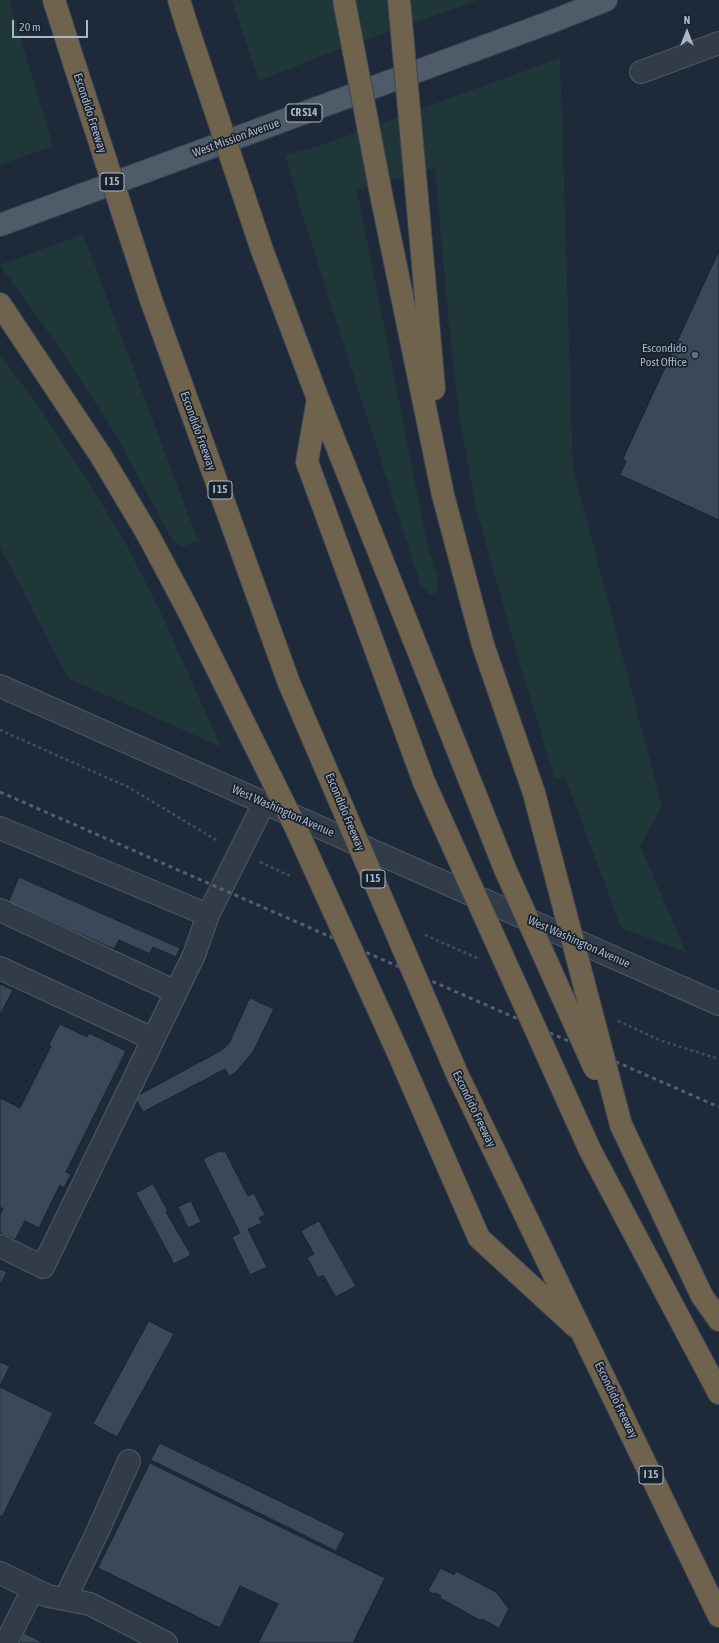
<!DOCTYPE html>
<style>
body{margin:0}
#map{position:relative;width:719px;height:1643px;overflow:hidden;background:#1e2a39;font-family:"Asap Condensed",sans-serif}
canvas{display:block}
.north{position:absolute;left:667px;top:12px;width:40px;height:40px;-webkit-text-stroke:3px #18212e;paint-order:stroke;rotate:0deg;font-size:11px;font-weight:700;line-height:16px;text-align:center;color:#acb6c6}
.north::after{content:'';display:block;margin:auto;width:14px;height:18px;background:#acb6c6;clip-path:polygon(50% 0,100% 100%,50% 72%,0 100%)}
.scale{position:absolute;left:12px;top:20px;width:76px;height:18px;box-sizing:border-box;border:2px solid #acb6c6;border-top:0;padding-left:5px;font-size:12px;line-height:14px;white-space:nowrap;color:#acb6c6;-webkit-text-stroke:3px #18212e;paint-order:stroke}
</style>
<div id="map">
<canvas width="719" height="1643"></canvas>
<div class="north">N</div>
<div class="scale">20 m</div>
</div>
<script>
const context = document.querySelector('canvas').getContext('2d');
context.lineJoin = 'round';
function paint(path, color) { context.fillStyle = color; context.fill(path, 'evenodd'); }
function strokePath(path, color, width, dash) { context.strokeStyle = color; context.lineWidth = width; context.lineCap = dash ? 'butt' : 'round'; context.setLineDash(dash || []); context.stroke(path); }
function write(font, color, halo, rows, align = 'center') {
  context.font = font + ' "Asap Condensed",sans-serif'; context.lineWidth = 3.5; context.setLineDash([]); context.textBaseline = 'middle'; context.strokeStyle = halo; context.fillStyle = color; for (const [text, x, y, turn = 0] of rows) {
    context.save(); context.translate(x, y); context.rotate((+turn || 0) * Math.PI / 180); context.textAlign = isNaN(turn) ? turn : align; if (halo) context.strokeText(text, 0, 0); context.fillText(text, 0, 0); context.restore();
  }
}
paint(new Path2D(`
 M0,0H9L53,146L0,165Z
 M232,0H478L329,53L259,81Z
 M560,58L573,468L662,806L640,846L686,952L621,928L565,776L555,779L517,654L475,504L459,414L449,325L435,168L357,190L428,547L438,579V592L429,595L420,583L303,217L285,155L316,147Z
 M83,234L198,541L182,547L172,540L115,433L61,350L0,265Z
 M0,355L39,407L84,475L125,542L161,613L221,747L68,678L0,547Z`), '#20373a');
const building = new Path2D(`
 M719,251V520L620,475L626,461L623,459Z
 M19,877L180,948L176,957L153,947L150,954L119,940L114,949L9,902Z
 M0,984L13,990L0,1015Z
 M250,998L274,1009L253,1052L235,1073L229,1076L225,1069L143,1112L135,1097L222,1050L229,1043Z
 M60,1024L87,1037L89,1033L126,1051L66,1172L71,1174L64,1188L60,1185L39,1228L25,1221L15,1240L0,1233V1214L3,1209L0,1207V1098L20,1108L51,1046L49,1045Z
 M220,1151L222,1152L225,1151L248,1196L254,1193L265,1215L259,1218L262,1223L248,1229L267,1267L250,1275L232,1237L240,1233L203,1159Z
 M153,1184L168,1211L166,1212L191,1255L174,1264L136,1193Z
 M191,1201L201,1222L188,1228L178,1207Z
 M319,1221L356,1286L336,1297L323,1275L318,1278L307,1258L314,1254L301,1231Z
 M0,1269L7,1272L0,1285Z
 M149,1321L174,1334L117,1437L93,1424Z
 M0,1362L10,1366L0,1386Z
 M0,1387L53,1413L2,1517L0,1516Z
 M160,1443L345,1533L336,1551L151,1460Z
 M150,1463L385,1578L353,1643H258L278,1604L240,1586L220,1628L98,1568Z
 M441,1568L454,1575L456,1571L496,1592L509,1609L499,1628L482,1619L481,1621L440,1598L441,1596L435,1593L434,1594L428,1591Z
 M24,1633L44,1643H20Z`);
paint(building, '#3a4859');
strokePath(building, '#1a2330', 1);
const minor = new Path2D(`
 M641,72L719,43
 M0,686L719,1004
 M0,828L208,915L264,803
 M0,910L176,992
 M0,968L153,1039
 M0,1246L43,1267L194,955L208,915
 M0,1573L48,1596L90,1604L166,1643
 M65,1599L96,1535L129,1461
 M6,1643L33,1589`);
const major = new Path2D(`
 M0,225L548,23L606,0`);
const highway = new Path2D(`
 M54,0L75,66
 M179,0L187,26
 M416,186L434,389
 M382,199L443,495L483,645L534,793
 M262,250L318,399L505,869
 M150,297L289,683
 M0,304L101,456L147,533L187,608
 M318,399L307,462L424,782
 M396,1048L479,1238L576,1327
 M458,1076L719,1616
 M621,1125L702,1296L719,1320
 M590,1150L719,1393`);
strokePath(minor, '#505967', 24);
strokePath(major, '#3c4553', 24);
strokePath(highway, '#3d4654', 24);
strokePath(new Path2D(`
 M0,730L128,787L218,841
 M260,862L290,876
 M425,935L477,958
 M618,1021L662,1041L719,1059`), '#3b5355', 2.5, [3, 3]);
strokePath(minor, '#323c49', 22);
strokePath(major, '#505b6a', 22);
strokePath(highway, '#70634e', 22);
strokePath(new Path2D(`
 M0,792L719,1107`), '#536071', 3, [4, 4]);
const highwayBridge = new Path2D(`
 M344,0L382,199
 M399,0L416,186
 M187,26L262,250
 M75,66L150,297
 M187,608L295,826L396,1048
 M289,683L458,1076
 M424,782L590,1150
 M534,793L621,1125
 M505,869L595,1069`);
strokePath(highwayBridge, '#3d4654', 24, []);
strokePath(highwayBridge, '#70634e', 22);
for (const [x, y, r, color] of [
 [695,355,4,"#5c6f8a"]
]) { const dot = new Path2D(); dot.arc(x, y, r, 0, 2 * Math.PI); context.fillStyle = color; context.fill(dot); strokePath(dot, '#18212e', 1.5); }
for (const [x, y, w] of [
 [304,113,36],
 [112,182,24],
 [220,490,24],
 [373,879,24],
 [651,1475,24]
]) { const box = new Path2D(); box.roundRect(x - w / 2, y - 9, w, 18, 3); context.fillStyle = '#18212e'; context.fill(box); strokePath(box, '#acb6c6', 1); }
write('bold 11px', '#acb6c6', null, [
 ["CR S14",304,113],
 ["I 15",112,182],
 ["I 15",220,490],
 ["I 15",373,879],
 ["I 15",651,1475]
]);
write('12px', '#acb6c6', '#18212e', [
 ["Escondido Freeway",90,113,72],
 ["West Mission Avenue",236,138,-20],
 ["Escondido Freeway",198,431,70],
 ["West Washington Avenue",283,811,24],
 ["Escondido Freeway",345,812,67],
 ["West Washington Avenue",579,942,24],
 ["Escondido Freeway",474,1109,64],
 ["Escondido Freeway",616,1400,64]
]);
write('12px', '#acb6c6', '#18212e', [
 ["Escondido",687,348],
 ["Post Office",687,362]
], 'right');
</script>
